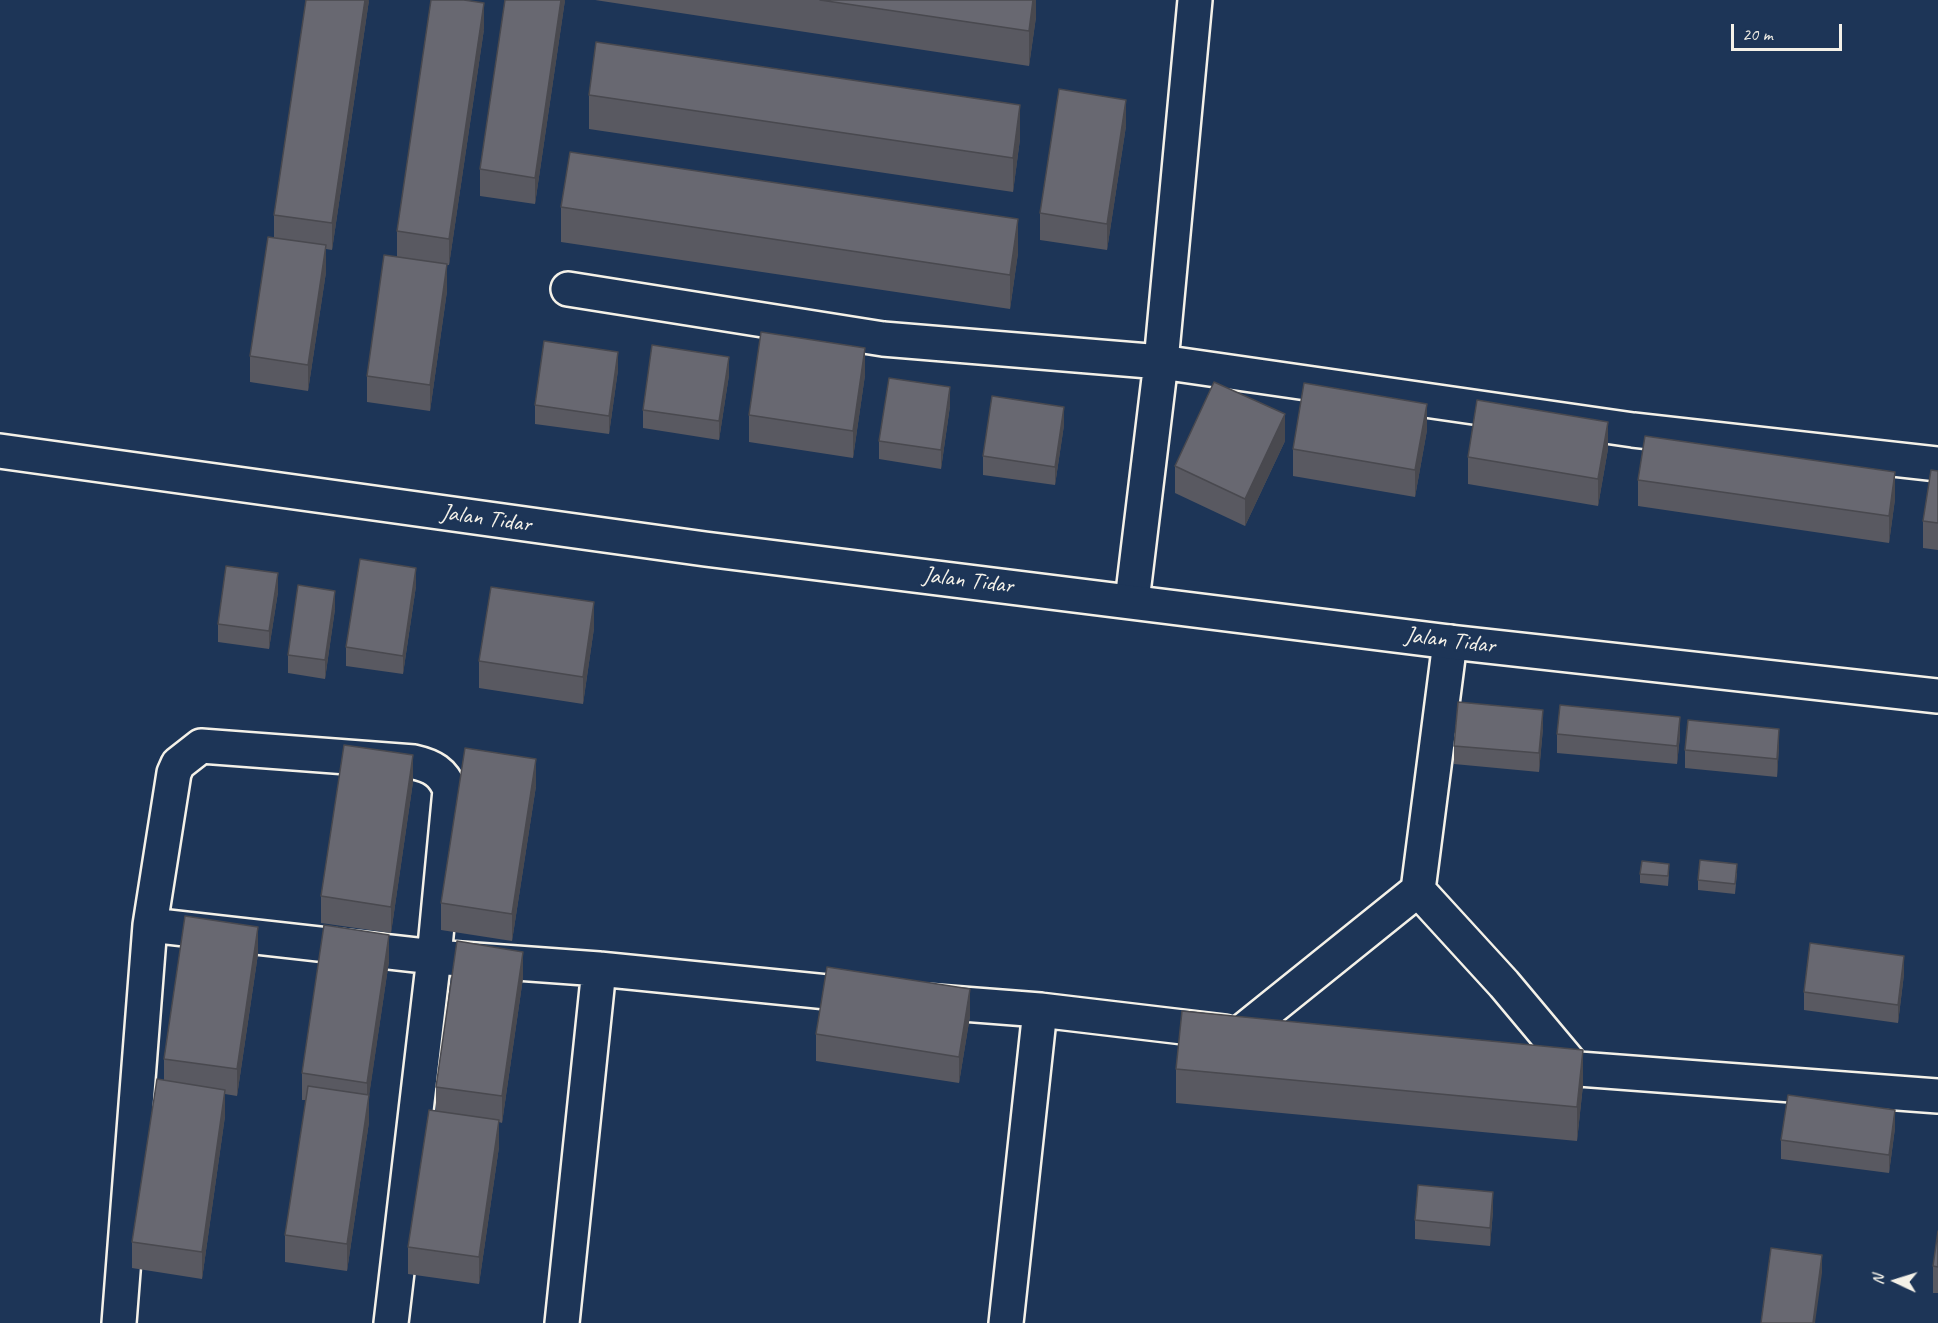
<!DOCTYPE html>
<style>
body{margin:0}
#map{position:relative;width:1938px;height:1323px;overflow:hidden;background:#1d3557;font-family:Caveat,sans-serif}
canvas{display:block}
.north{position:absolute;left:1866px;top:1251px;width:60px;height:60px;-webkit-text-stroke:4px #1d3557;paint-order:stroke;rotate:274deg;font-size:16px;font-weight:700;line-height:24px;text-align:center;color:#f4f1e8}
.north::after{content:'';display:block;margin:auto;width:21px;height:27px;background:#f4f1e8;clip-path:polygon(50% 0,100% 100%,50% 72%,0 100%)}
.scale{position:absolute;left:1731px;top:24px;width:111px;height:27px;box-sizing:border-box;border:3px solid #f4f1e8;border-top:0;padding-left:8px;font-size:18px;line-height:21px;white-space:nowrap;color:#f4f1e8;-webkit-text-stroke:4px #1d3557;paint-order:stroke}
</style>
<div id="map">
<canvas width="1938" height="1323"></canvas>
<div class="north">N</div>
<div class="scale">20 m</div>
</div>
<script>
const context = document.querySelector('canvas').getContext('2d');
context.lineJoin = 'round';
function strokePath(path, color, width, dash) { context.strokeStyle = color; context.lineWidth = width; context.lineCap = dash ? 'butt' : 'round'; context.setLineDash(dash || []); context.stroke(path); }
function paint(path, color) { context.fillStyle = color; context.fill(path, 'evenodd'); }
function write(font, color, halo, rows, align = 'center') {
  context.font = font + ' Caveat,sans-serif'; context.lineWidth = 5; context.setLineDash([]); context.textBaseline = 'middle'; context.strokeStyle = halo; context.fillStyle = color; for (const [text, x, y, turn = 0] of rows) {
    context.save(); context.translate(x, y); context.rotate((+turn || 0) * Math.PI / 180); context.textAlign = isNaN(turn) ? turn : align; if (halo) context.strokeText(text, 0, 0); context.fillText(text, 0, 0); context.restore();
  }
}
const minor = new Path2D(`
 M1195,0L1161,362L1633,430L1938,464
 M568,289L883,339L1161,362L1132,601
 M1450,642L1418,890L1504,984L1576,1070
 M150,925L434,957L599,969L867,996
 M924,1001L1040,1010L1225,1032
 M1239,1034L1418,890
 M1539,1066L1938,1096
 M119,1323L150,925L174,773L178,764L201,746L414,762C432,766 443,772 450,790L434,957L391,1323
 M562,1323L599,969
 M1006,1323L1040,1010`);
const secondary = new Path2D(`
 M0,451L705,549L1450,642L1938,696`);
strokePath(minor, '#f4f1e8', 38);
strokePath(secondary, '#f4f1e8', 38);
strokePath(minor, '#1d3557', 33);
strokePath(secondary, '#1d3557', 33);
paint(new Path2D(`
 M369,0L332,250L326,249V272L308,391L250,382V356L274,238V215Z
 M565,0L535,204L480,196V169Z
 M595,0H1036V17L1029,66Z
 M484,29L449,265H447V291L430,411L367,402V376L397,257V231Z
 M589,95L1020,139L1013,192L589,129Z
 M1126,126L1107,250L1040,240V213Z
 M561,207L1018,253L1010,309L561,242Z
 M618,370L609,434L535,424V405Z
 M729,375L719,440L643,428V410Z
 M865,375L853,458L749,442V415Z
 M950,406L941,469L879,459V441Z
 M1064,425L1055,485L983,475V456Z
 M1427,430L1415,497L1293,476V449Z
 M1285,441L1245,526L1175,493V466Z
 M1608,449L1598,506L1468,484V457Z
 M1938,471V550L1923,548V521Z
 M1638,480L1895,499L1889,543L1638,506Z
 M416,586L403,674L346,666V647Z
 M278,592L269,649L218,642V624Z
 M335,609L325,679L288,673V655Z
 M594,628L583,704L479,688V661Z
 M1543,728L1539,772L1454,764V746Z
 M1557,734L1680,736L1677,764L1557,753Z
 M1779,747L1777,777L1685,768V750Z
 M413,782L391,933L321,923V896Z
 M536,786L512,941L441,930V903Z
 M1669,873L1668,886L1640,883V874Z
 M1737,873L1735,894L1698,890V880Z
 M258,954L237,1096L225,1094V1116L202,1279L132,1268V1242L164,1080V1059Z
 M389,961L369,1095V1122L347,1271L285,1262V1235L306,1100H302V1073Z
 M1904,974L1898,1023L1804,1010V992Z
 M523,978L502,1123L499,1122V1147L479,1284L408,1274V1247L436,1111V1087Z
 M970,1016L959,1083L816,1061V1034Z
 M1176,1069L1583,1085L1577,1141L1176,1103Z
 M1895,1128L1889,1173L1781,1159V1140Z
 M1493,1211L1490,1246L1415,1239V1220Z
 M1938,1231V1293H1933V1266Z`), '#595961');
paint(new Path2D(`
 M365,0H369L332,250V223Z
 M561,0H565L535,204V178Z
 M1033,0H1036V17L1029,66V31Z
 M484,3V29L449,265V239Z
 M1126,100V126L1107,250V224Z
 M1020,105V139L1013,192V158Z
 M1018,219V253L1010,309V275Z
 M326,245V272L308,391V365Z
 M447,264V291L430,411V385Z
 M865,348V375L853,458V431Z
 M618,352V370L609,434V416Z
 M729,357V375L719,440V421Z
 M950,387V406L941,469V450Z
 M1427,404V430L1415,497V470Z
 M1064,407V425L1055,485V467Z
 M1285,414V441L1245,526V499Z
 M1608,422V449L1598,506V479Z
 M1895,472V499L1889,543V516Z
 M416,568V586L403,674V656Z
 M278,573V592L269,649V631Z
 M335,591V609L325,679V660Z
 M594,602V628L583,704V677Z
 M1543,710V728L1539,772V753Z
 M1680,717V736L1677,764V746Z
 M1779,729V747L1777,777V759Z
 M413,755V782L391,933V907Z
 M536,759V786L512,941V914Z
 M258,927V954L237,1096V1069Z
 M389,935V961L367,1110V1083Z
 M523,952V978L502,1123V1096Z
 M1904,956V974L1898,1023V1005Z
 M970,989V1016L959,1083V1057Z
 M1583,1050V1085L1577,1141V1107Z
 M225,1090V1116L202,1279V1252Z
 M369,1095V1122L347,1271V1244Z
 M1895,1110V1128L1889,1173V1155Z
 M499,1120V1147L479,1284V1257Z
 M1493,1192V1211L1490,1246V1228Z
 M1822,1255V1273L1815,1323H1813Z`), '#49494f');
const building = new Path2D(`
 M306,0H365L332,223L274,215Z
 M431,0H464L484,3L449,239L397,231Z
 M505,0H561L535,178L480,169Z
 M820,0H1033L1029,31Z
 M596,42L1020,105L1013,158L589,95Z
 M1059,89L1126,100L1107,224L1040,213Z
 M570,152L1018,219L1010,275L561,207Z
 M268,237L326,245L308,365L250,356Z
 M384,255L447,264L430,385L367,376Z
 M761,332L865,348L853,431L749,415Z
 M544,341L618,352L609,416L535,405Z
 M652,345L729,357L719,421L643,410Z
 M889,378L950,387L941,450L879,441Z
 M1214,382L1285,414L1245,499L1175,466Z
 M1304,383L1427,404L1415,470L1293,449Z
 M992,396L1064,407L1055,467L983,456Z
 M1477,400L1608,422L1598,479L1468,457Z
 M1645,436L1895,472L1889,516L1638,480Z
 M1931,470L1938,471V523L1923,521Z
 M360,559L416,568L403,656L346,647Z
 M226,566L278,573L269,631L218,624Z
 M298,585L335,591L325,660L288,655Z
 M491,587L594,602L583,677L479,661Z
 M1458,702L1543,710L1539,753L1454,746Z
 M1560,705L1680,717L1677,746L1557,734Z
 M1688,720L1779,729L1777,759L1685,750Z
 M344,745L413,755L391,907L321,896Z
 M465,748L536,759L512,914L441,903Z
 M1700,860L1737,864L1735,884L1698,880Z
 M1642,861L1669,864L1668,876L1640,874Z
 M185,916L258,927L237,1069L164,1059Z
 M324,925L389,935L367,1083L302,1073Z
 M457,941L523,952L502,1096L436,1087Z
 M1810,943L1904,956L1898,1005L1804,992Z
 M827,967L970,989L959,1057L816,1034Z
 M1182,1011L1583,1050L1577,1107L1176,1069Z
 M157,1079L225,1090L202,1252L132,1242Z
 M308,1086L369,1095L347,1244L285,1235Z
 M1788,1095L1895,1110L1889,1155L1781,1140Z
 M429,1110L499,1120L479,1257L408,1247Z
 M1418,1185L1493,1192L1490,1228L1415,1220Z
 M1938,1231V1267L1933,1266Z
 M1771,1248L1822,1255L1813,1323H1761Z`);
paint(building, '#686871');
strokePath(building, '#49494f', 1.5);
write('24px', '#f4f1e8', '#1d3557', [
 ["Jalan Tidar",486,519,8],
 ["Jalan Tidar",968,581,7],
 ["Jalan Tidar",1450,641,7]
]);
</script>
